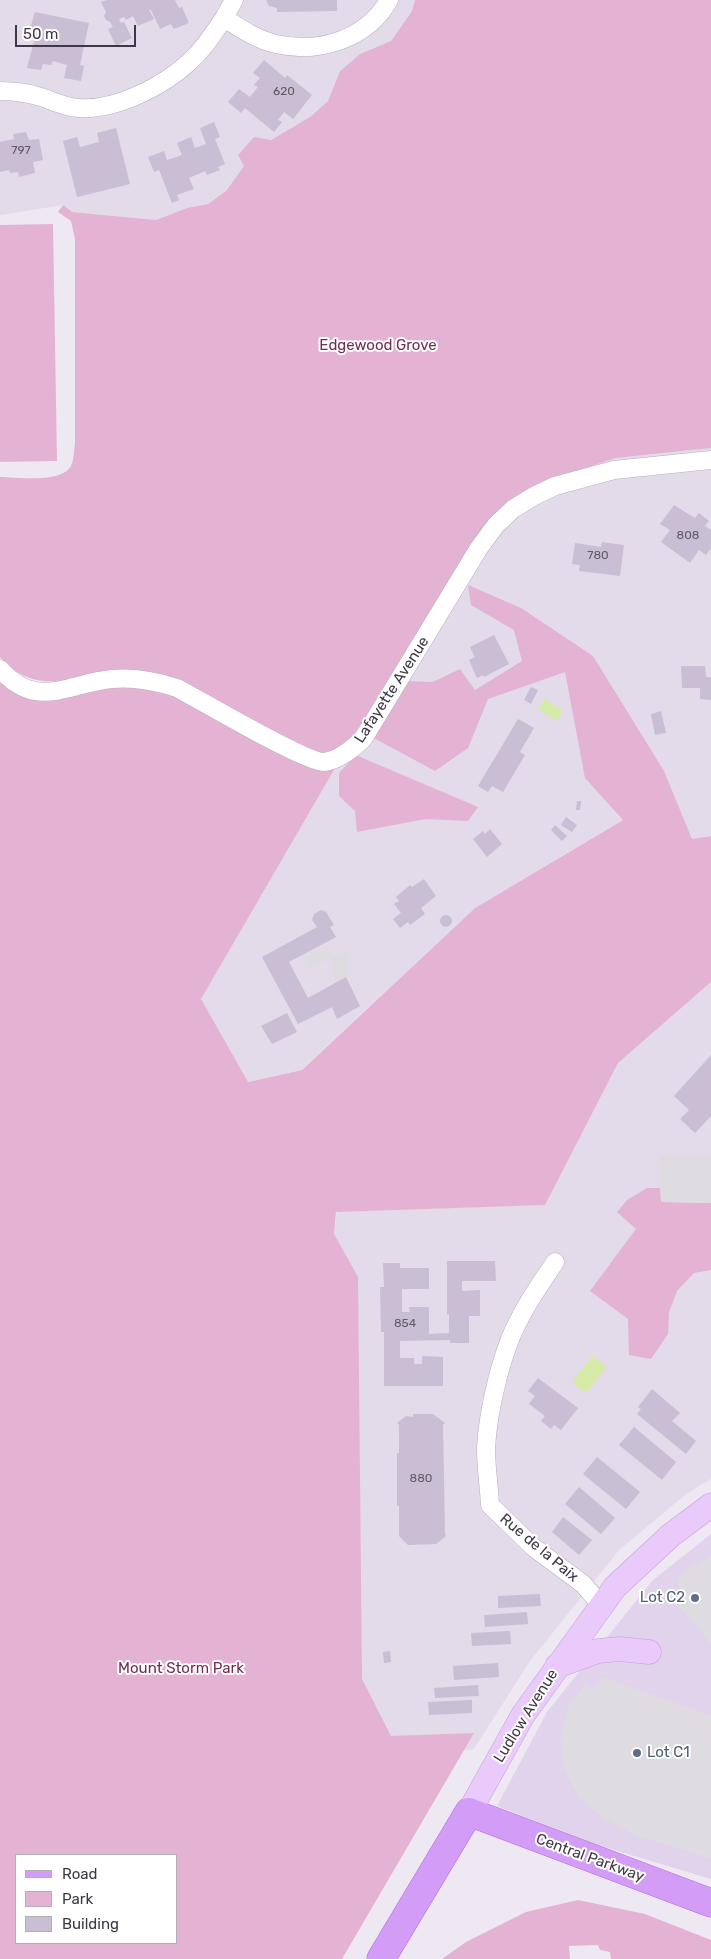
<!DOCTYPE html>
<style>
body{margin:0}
#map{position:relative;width:711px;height:1959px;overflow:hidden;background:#eee8f3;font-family:Rubik,sans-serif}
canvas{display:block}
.legend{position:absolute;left:15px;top:1854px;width:162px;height:90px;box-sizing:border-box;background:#fff;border:1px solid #b2afb5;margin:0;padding:6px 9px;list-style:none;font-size:15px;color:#3e3745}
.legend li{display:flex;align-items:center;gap:10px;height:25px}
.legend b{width:25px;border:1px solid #b2afb5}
.scale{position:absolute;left:15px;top:25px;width:121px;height:22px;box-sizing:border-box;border:2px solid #3e3745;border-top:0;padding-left:6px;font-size:15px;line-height:18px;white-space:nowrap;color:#3e3745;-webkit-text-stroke:4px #fff;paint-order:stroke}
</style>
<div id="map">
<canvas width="711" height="1959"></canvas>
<ul class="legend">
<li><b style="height:6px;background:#d39df7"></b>Road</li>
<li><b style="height:14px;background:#e4b3d3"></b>Park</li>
<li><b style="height:14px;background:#c9bed3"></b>Building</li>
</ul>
<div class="scale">50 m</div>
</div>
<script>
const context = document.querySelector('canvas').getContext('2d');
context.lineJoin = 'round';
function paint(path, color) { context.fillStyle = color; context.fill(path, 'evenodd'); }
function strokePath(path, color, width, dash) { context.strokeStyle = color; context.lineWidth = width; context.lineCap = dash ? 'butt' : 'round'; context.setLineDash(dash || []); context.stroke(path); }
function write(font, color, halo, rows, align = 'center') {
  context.font = font + ' Rubik,sans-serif'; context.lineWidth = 4; context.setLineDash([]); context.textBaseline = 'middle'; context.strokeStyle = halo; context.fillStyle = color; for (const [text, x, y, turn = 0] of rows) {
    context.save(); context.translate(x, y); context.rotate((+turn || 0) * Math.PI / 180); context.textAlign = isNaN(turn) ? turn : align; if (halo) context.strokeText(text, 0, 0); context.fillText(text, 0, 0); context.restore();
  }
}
paint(new Path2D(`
 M0,0H415L412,11L391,41L360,54L340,71L328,101L310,117L271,140L254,137L244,166L226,191L208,204L187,208L156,220L71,212L63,205L0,215Z
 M711,448V836L692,840L664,772L624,819L475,908L301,1070L233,1085L192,992L397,670L475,544L549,480L616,458Z
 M711,982V1479L686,1494L619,1550L530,1661L474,1749L403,1760L310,1579L323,1319L337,1211L544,1205L618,1063Z`), '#e3daea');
paint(new Path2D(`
 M711,1534V1879L591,1843L497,1806L547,1712L653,1580Z`), '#e1d3eb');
paint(new Path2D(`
 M415,0H711V448L616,458L549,480L528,490L397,670L351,739L339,750L324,754L314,753L177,685L66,681C37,683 20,679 0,657V477C19,477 60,484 71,466C74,460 74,449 75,443V239L71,221L58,212L63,205L72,212L156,220L187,208L208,204L226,191L244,166L238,155L254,137L271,140L310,117L328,101L340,71L360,54L391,41L412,11Z
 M53,224L57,461L0,462V225Z
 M468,585L521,608L593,656L664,771L692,839L711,836V982L618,1063L545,1205L336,1212L334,1234L358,1277L362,1679L391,1736L474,1733L342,1959H0V669L18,685L136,679L293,751L342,756L201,999L248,1082L302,1070L475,908L623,820L585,778L565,672L488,699L468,748L435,771L370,736L404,681L433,682L460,669L475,690L522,661L514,630L471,605ZM16,1855H176V1943H16Z
 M356,755L365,759L478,807L468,821L426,819L357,832L355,811L339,796V773Z
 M647,1188H660L661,1202L711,1203V1270L694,1273L677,1291L669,1312L668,1334L651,1359L629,1355L628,1319L590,1291L636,1229L617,1212L627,1200Z
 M578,1900L645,1914L711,1940V1959H611L610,1952L600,1950L598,1945L569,1946L570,1959H442L466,1942L526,1912Z`), '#e4b3d3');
paint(new Path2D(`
 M327,945L332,957L345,951L350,961L345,963L350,976L336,982L330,969L334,967L330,958L308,969L304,959Z
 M660,1155L711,1156V1203L661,1202Z
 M711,1556V1644L675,1601L683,1592L676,1580L688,1569Z
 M603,1677L711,1716V1858L637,1836L607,1820L581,1800L563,1768L561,1737L567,1709L585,1684L594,1690L597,1687Z`), '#dfdce1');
paint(new Path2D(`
 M544,699L563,711L557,721L538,709Z
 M592,1356L607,1367L586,1393L572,1382Z`), '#d7eba8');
paint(new Path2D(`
 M107,0H175L179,8L182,7L189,23L174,29L171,24L160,29L151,10H149L154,19L138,26L133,16L126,20L124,17L119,19L121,23L124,22L132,38L116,46L108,29L113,27L110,22L106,20L104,16L106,12L101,2Z
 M266,0H337V11L277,12V8L269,6Z
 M35,12L89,23L80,65L84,66L81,81L64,78L67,65L53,61L51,65L43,64L41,70L27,68L36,34L29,32Z
 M264,60L285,78L287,75L312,95L293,119L284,112L278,120L282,122L274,132L245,108L241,113L228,102L239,89L250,97L258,87L254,85L260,78L253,73Z
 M214,122L220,137L215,139L225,164L218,167L220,170L207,175L205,171L189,178L194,189L177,195L179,200L172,203L159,170L154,172L148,157L164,151L167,160L182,155L177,143L191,137L195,148L206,144L200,128Z
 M116,128L130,184L77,197L63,141L77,137L80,147L99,142L97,133Z
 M26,132L29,140L39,139L43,160L33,162L35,173L19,177L18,172L10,173L9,170L0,172V142L14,139L13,134Z
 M674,505L695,518L699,513L709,521L705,526L711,530V548L706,555L699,550L690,563L661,542L670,530L660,524Z
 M602,542L624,545L620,576L579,571L580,565L572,564L575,543L601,547Z
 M494,635L509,664L484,677L483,675L477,678L469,660L475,657L470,647Z
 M681,666H705L706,677H711V700L700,699V688H682Z
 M531,687L538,690L531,704L524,700Z
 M661,711L666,733L655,735L651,714Z
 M518,719L534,728L520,752L525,755L503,792L492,786L488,792L478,786Z
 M577,801H581L580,810H576Z
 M566,817L577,825L572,832L561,825Z
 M555,825L567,836L562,841L551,830Z
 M490,829L502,844L487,857L473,839L483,831L485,834Z
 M424,879L436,896L421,908L425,914L410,925L408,922L400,928L393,919L401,913L394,904L399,901L396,897L410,885L412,887Z
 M321,910L326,912L334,925L330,927L336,937L289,962L308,998L346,977L360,1006L337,1019L332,1007L298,1024L262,957L317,927L312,920L314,914Z
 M440 921a6 6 0 1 1 12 0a6 6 0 1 1-12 0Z
 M287,1013L297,1032L272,1044L261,1026Z
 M711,1055V1116L695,1133L680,1119L689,1110L674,1096Z
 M447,1261H495L496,1281H462V1291L480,1290V1316H469V1343H450V1340L400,1341V1358H414V1364H422V1356L443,1357V1386H384V1332H381L380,1287H384L383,1263H400V1268H429V1289H402V1312H410L409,1307H429V1334L449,1333V1314H447Z
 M538,1378L578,1408L561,1430L554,1425L551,1429L541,1421L545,1416L529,1404L535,1396L528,1391Z
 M652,1389L680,1413L672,1421L696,1441L686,1454L637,1414L641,1409L638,1407Z
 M413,1414H433L445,1423L443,1425L445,1534L446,1536L436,1544L408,1545L399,1536V1506H397V1453H399V1425L397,1423L406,1416L413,1417Z
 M634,1427L676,1462L662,1480L619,1445Z
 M597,1457L640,1492L626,1509L583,1474Z
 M579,1487L615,1518L601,1534L565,1504Z
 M563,1517L592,1540L579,1555L552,1532Z
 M540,1594L541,1606L498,1608V1596Z
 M527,1612L528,1624L485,1627L484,1615Z
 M510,1631L511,1644L472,1646L471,1633Z
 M390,1651L391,1662L384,1663L383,1652Z
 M498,1663L499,1677L454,1680L453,1666Z
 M478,1685L479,1696L435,1698L434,1688Z
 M472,1700V1713L429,1715L428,1702Z`), '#c9bed3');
const street = new Path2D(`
 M234,0L224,18C240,28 257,40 276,44C319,54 367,39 389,0
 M0,91C14,91 28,93 41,97C53,101 65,107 78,108C114,111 162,87 188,63C203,50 213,34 224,18
 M0,669C37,711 68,683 112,679C134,677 155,681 177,688C200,700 306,763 324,762C339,760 352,749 363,739L479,548L496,525L513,509L534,496L555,486L614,470L711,460
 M555,1262C543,1280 530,1298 520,1318C502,1350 488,1410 486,1448C486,1467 489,1486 490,1505L533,1547L583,1584L601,1605`);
const secondary = new Path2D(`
 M557,1666L598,1651L620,1649L649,1652
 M469,1812L523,1715L615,1587L671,1535L711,1505`);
const primary = new Path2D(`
 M381,1959L469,1812L711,1903`);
strokePath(street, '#b8aec0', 19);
strokePath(secondary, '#c3a1d8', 25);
strokePath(primary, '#ae6ddb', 29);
strokePath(street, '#fff', 18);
strokePath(secondary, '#e9cafb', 24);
strokePath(primary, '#d39df7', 28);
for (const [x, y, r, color] of [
 [695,1598,5,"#5c6f8a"],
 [637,1753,5,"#5c6f8a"]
]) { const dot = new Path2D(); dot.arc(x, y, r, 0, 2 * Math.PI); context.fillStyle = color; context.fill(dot); strokePath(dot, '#fff', 2); }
write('12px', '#615968', null, [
 ["620",284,92],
 ["797",21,151],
 ["808",688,536],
 ["780",598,556],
 ["854",405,1324],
 ["880",421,1479]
]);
write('15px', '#732e50', '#fff', [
 ["Edgewood Grove",378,346],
 ["Mount Storm Park",181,1669]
]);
write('15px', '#3e3745', '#fff', [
 ["Lafayette Avenue",392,690,-57],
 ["Rue de la Paix",539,1548,40],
 ["Ludlow Avenue",526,1716,-58],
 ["Central Parkway",590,1858,20]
]);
write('15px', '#4e5e75', '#fff', [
 ["Lot C2",685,1598],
 ["Lot C1",647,1753,"left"]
], 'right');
</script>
